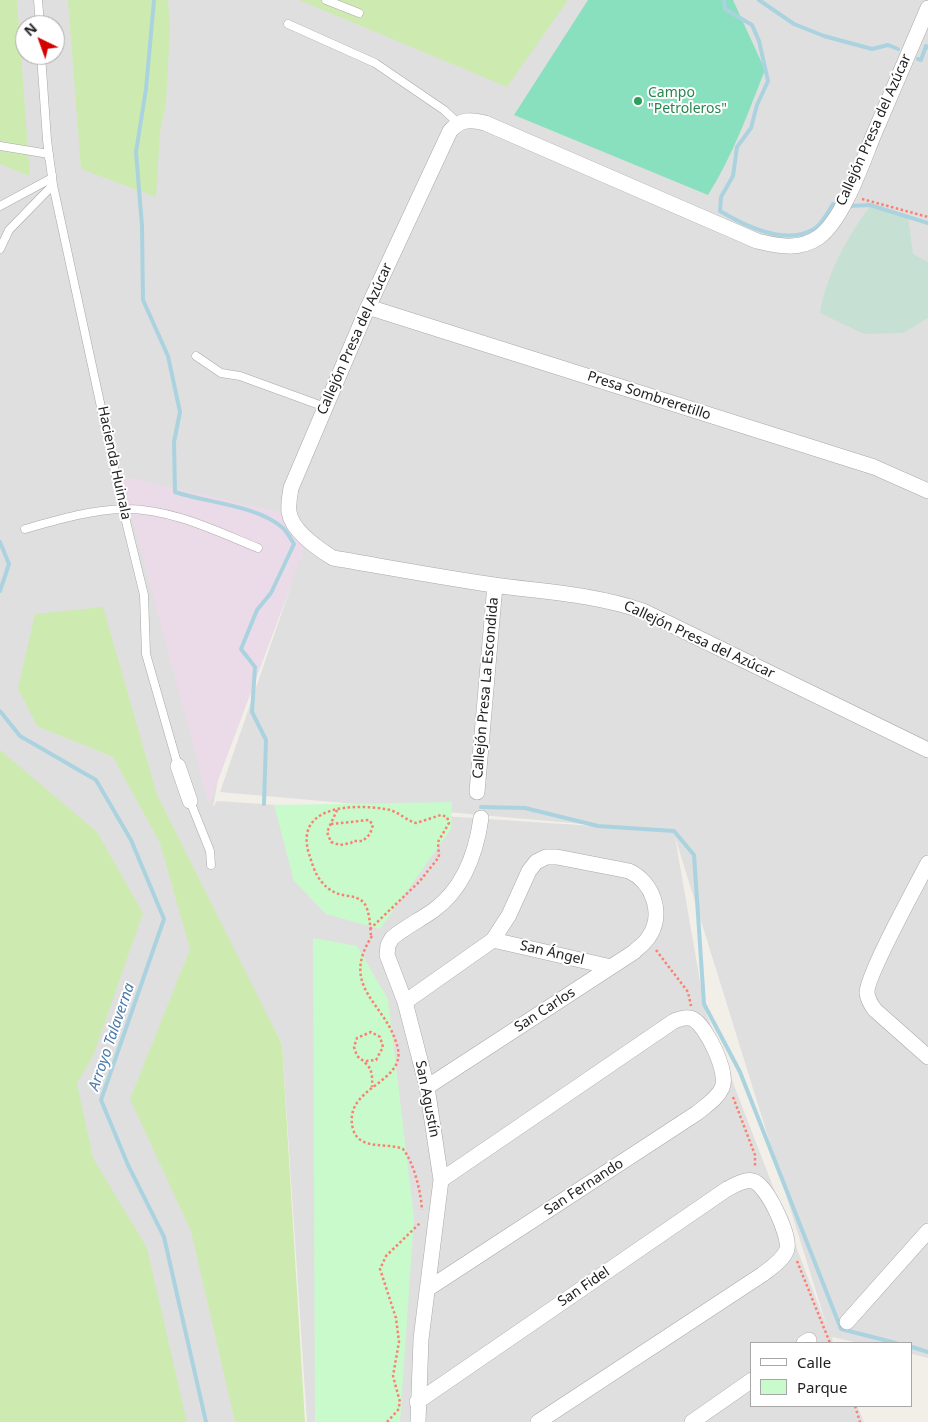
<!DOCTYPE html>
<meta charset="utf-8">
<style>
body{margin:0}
#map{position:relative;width:928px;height:1422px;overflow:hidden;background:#f2efe9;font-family:"Noto Sans",sans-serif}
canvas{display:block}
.legend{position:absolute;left:750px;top:1342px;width:162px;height:65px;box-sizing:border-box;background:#fff;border:1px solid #a7a7a7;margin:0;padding:6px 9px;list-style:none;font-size:15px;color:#222}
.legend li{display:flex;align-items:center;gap:10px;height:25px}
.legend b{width:25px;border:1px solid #a7a7a7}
.north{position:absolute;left:15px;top:15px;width:50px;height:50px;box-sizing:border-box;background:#fff;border:1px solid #a7a7a7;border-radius:50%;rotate:318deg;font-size:14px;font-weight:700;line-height:20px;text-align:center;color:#222}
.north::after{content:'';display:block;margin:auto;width:18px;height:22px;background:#d40000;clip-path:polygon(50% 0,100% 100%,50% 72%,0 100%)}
</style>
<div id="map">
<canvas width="928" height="1422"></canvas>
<ul class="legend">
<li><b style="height:6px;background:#fff"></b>Calle</li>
<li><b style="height:14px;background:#c8facc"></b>Parque</li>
</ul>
<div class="north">N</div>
</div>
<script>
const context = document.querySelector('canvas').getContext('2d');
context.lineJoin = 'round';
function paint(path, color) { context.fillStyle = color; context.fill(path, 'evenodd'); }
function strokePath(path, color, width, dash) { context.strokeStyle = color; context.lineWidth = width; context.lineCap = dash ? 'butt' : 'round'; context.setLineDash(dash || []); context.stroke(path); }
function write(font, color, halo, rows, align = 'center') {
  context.font = font + ' "Noto Sans",sans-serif'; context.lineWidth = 4; context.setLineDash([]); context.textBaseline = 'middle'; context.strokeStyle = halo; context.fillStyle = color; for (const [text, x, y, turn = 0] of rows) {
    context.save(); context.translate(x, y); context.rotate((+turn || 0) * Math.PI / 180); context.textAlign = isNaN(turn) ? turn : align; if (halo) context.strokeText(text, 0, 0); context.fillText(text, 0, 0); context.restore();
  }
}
paint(new Path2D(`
 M0,0H928V1358L912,1354V1343H859L832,1337L833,1343H752V1406H857L864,1422H307L282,1044L275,1030L255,1422H0ZM25,25H55V55H25ZM293,580L220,792L639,829L217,801L213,807L218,780ZM675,837L827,1327L705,1010Z`), '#e0dfdf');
paint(new Path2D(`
 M121,476L280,512L305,546L209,804Z`), '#ebdbe8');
paint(new Path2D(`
 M0,0H17L30,176L0,164Z
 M68,0H168L170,28L166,102L160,133L156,197L81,169Z
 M299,0H568L507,87Z
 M103,607L157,795L282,1044L305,1422H235L191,1231L130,1099L190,949L160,843L113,757L37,726L18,688L35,614Z
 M0,750L97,832L143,913L93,1056L77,1083L93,1158L147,1248L187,1422H0Z`), '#cdebb0');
paint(new Path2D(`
 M871,205L908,216L913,254L928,262V318L903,333L864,334L820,313C827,273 847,237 871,205Z`), '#c6e0d4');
paint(new Path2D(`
 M452,802L451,829L380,929L326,914L294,881L274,805Z
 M313,938L357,946L388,999L414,1218L400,1422H315Z`), '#c8facc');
paint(new Path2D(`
 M588,0H733L765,70C748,113 733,155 708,195L514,115Z`), '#88e0be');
strokePath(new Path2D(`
 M154,0L146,89L136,152L142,226L143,300L168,356L180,412L174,442L175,492C208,503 256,505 283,528C287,532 291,539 294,544L271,593L257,610L241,649L255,667L252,712L266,740L264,804
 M724,0L725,9L752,25L759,41L768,81L757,105L751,128L737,147L733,176L721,197L720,211C745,226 786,246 814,229C822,224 828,212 833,204
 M759,0L794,24L824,36L872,49L888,45L898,49
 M918,59L921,60L926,46L928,47
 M849,206L870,205L928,223
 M0,542L9,564L0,591
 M0,711L20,736L96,780L131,840L164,919L101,1100L128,1165L164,1237L206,1422
 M481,807L525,808L598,826L674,831L694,855L704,1004L740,1072L841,1329L896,1343
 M912,1347L928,1352`), '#aad3df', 4);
const lane = new Path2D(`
 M38,0L40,25
 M326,0L359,13
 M288,24L375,63L444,110L458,123
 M41,55L47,140L53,185L123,509L144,595L146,654L178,766
 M0,146L49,154V158
 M0,206L52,178V175
 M0,249L9,230L53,185
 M196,356L221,373L240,376L325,407
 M25,529C57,520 90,510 123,509C170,508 216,531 258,548
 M190,801L210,851L211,865`);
const street = new Path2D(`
 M928,8C910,50 892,92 874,134C862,163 844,218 819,237C799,251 778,246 757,241L485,123C470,119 461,119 450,131L368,307L291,488C290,495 288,504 289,512C292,531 317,548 333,558C386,567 440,577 494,585C545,592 594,594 643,611L928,750
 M368,307L874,467L928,491
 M178,766L190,801
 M477,792L495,585
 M928,863C917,884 866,977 867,993C868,1000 871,1005 875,1010L928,1057
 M493,940L611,967
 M405,1002L493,940L509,915L529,871L536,862L546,857H557L629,871C653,882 665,915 648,938C645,943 638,948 634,952L427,1087
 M429,1288L697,1113C705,1106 717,1099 722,1088C729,1073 707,1027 693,1019C687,1016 680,1019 674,1021L441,1180
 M847,1322L928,1231
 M804,1343L809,1340
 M417,1402L727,1189C735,1185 744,1179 753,1181C767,1185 790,1235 787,1249C784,1259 772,1267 763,1274L538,1422
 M418,1422L421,1339L441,1180L427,1087L405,1002L387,955L388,945L392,938C405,927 420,920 434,910C464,888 476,854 481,818
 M692,1422L752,1380`);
strokePath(lane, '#a9a9a9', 9);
strokePath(street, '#a9a9a9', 16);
strokePath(new Path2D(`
 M862,199L928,217
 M331,824L369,820L373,825L370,834L363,841H353L351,843L340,845L331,842L327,832L338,808
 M370,929L419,882L439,857L438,842L449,823L447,817L441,815L416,823C405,820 397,810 385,809C353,804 294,805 309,854C312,863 315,874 321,881C337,902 354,891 364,903C370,911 370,926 371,936
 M372,936C338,989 388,1003 398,1049C405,1084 342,1087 353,1129C359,1151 387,1142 403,1149C414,1163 421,1192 422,1210
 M656,950L688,992L691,1006
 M366,1061L376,1060L383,1047L380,1037L371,1032L357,1038L354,1047L357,1056C370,1066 373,1069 372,1087
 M733,1097L755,1155V1167
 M797,1261L830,1343
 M855,1406L860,1422
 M387,1422L398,1410L400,1402L393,1376L399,1342L396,1318L380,1269L386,1256L421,1222`), '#fa8072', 2.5, [2.5, 2.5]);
strokePath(lane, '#fff', 8);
strokePath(street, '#fff', 15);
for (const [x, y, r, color] of [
 [638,101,5,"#2e9e5b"]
]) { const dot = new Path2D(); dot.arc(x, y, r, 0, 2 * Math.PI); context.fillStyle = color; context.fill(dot); strokePath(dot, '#fff', 2); }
write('14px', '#27864d', '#fff', [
 ["Campo",648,93],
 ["\"Petroleros\"",648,109]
], 'left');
write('14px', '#222', '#fff', [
 ["Callejón Presa del Azúcar",874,130,-66],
 ["Callejón Presa del Azúcar",355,339,-66],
 ["Presa Sombreretillo",649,396,18],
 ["Hacienda Huinala",114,463,78],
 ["Callejón Presa del Azúcar",699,640,25],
 ["Callejón Presa La Escondida",486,688,-85],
 ["San Ángel",552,953,13],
 ["San Carlos",545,1010,-33],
 ["San Agustín",427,1099,79],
 ["San Fernando",584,1187,-33],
 ["San Fidel",584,1287,-34]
]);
write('italic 15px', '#4a7aab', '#fff', [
 ["Arroyo Talaverna",112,1037,-71]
]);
</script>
